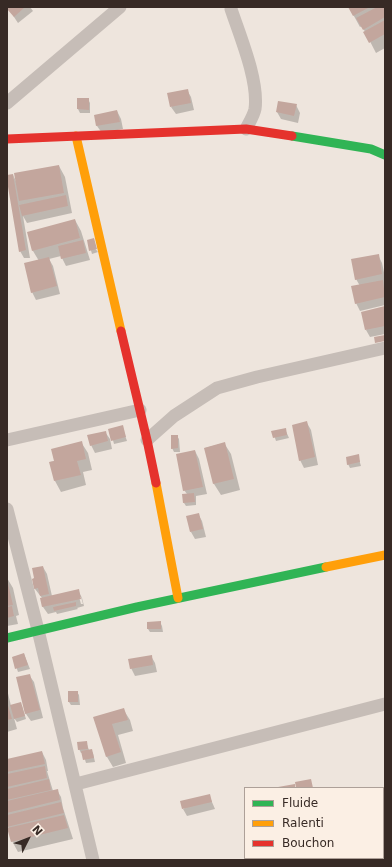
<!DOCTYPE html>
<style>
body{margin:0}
#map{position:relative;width:392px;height:867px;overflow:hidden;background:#eee5dd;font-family:"DejaVu Sans",sans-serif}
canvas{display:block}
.frame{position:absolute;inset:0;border:8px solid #372a25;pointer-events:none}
.legend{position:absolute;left:244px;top:787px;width:140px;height:72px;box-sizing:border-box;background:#fbefe4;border:1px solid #ada098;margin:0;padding:5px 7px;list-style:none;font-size:12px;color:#372a25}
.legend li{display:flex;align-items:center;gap:8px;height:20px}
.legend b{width:20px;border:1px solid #ada098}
.north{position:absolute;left:8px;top:819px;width:40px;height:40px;-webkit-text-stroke:3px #fbefe4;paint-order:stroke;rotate:48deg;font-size:11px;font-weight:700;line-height:16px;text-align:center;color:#372a25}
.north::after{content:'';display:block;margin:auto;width:14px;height:18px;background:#372a25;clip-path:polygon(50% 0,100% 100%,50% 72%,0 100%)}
</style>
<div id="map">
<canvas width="392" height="867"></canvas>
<div class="frame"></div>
<ul class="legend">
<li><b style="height:5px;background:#30b455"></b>Fluide</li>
<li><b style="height:5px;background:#ff9f0a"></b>Ralenti</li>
<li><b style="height:5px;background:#e5322d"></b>Bouchon</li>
</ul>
<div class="north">N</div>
</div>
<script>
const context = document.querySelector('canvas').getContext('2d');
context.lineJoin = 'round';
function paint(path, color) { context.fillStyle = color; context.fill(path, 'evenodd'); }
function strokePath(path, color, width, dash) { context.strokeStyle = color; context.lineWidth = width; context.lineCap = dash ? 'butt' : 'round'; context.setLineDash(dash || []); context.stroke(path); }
paint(new Path2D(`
 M9,7H30L33,11L18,23L8,8Z
 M349,7H385V48L376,53L362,26L360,27Z
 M187,90L191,97L194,110L176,114L171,107Z
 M78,99H88L90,103V113H80L78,109Z
 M296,105L300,113L298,123L281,119L277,112Z
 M117,111L121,119L123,129L102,133L97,126L95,116Z
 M59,166L65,177L72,213L27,223L23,216L30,258H24L20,251L13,175L16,181Z
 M75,220L81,231L90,260L66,266L61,256L49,259L53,266L60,294L36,300L32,292L39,261L33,251L28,233Z
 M88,240L98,252L92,254Z
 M378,255L382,263L385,277V282H384L385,285V305L360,311L356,303L360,286L356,279Z
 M385,307V334L370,337L366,330Z
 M307,423L311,430L318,465L304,468L300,460Z
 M122,426L127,441L114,444L110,429Z
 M285,429L289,438L276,441L273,432Z
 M105,432L110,439L112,449L95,453L91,445Z
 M177,436L179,439L180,452H174L172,448Z
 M81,442L88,453L92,470L83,472L86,485L61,492L55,481L50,462L55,461Z
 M224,443L231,454L240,490L221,495L214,484L205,448Z
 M195,451L199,459L207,494L196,496V505L186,506L184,503L187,494L184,490Z
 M358,456L361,466L350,468L348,464Z
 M198,514L202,521L206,537L195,539L191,532Z
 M43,567L47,574L52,596L78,590L82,598L84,606L77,608L78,609L57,614L56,612L48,614L43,607L42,598L35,589L33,580ZM79,597H81L83,604H81Z
 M7,578L13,588L19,615L16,616L18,624L7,626Z
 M160,622L162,626L163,632H150L148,629Z
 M24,654L30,669L18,672L13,657Z
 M151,656L155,663L157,672L135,676L131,668Z
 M29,675L34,682L43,718L31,721L26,714L17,678Z
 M7,689L11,706H22L26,719L17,722L14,718L17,729L7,732Z
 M77,692L79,695L80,705H71L69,702Z
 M123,709L130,720L133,731L118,735L126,763L113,767L107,757L94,718Z
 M86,742L89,750H91L93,753L95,762L86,763L83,753H81L79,749Z
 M42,752L46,760L48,771H47L53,791L57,790L61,797L63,808L73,839L18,852L12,841L7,823V760Z
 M209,795L215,809L187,816L183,809Z`), '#0003');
paint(new Path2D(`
 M8,7H25L14,17L7,9Z
 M348,7H370L353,16Z
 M377,7H385V17L363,30L356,18Z
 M385,20V34L369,43L363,32Z
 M188,89L191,103L170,107L167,93Z
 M77,98H89V110L77,109Z
 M278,101L297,104L294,116L276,112Z
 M117,110L120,122L96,126L94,115Z
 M59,165L64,193L19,201L14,173Z
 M13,174L26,250L19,252L7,181V175Z
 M66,195L68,206L22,216L19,205Z
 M75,219L80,238L32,251L27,232Z
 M94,238L97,249L89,251L87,240Z
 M83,240L86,253L61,259L58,246Z
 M379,254L382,274L355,280L351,259Z
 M49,257L57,286L31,293L24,263Z
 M383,280L385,297L355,304L351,286Z
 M385,306V326L365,330L361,312Z
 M385,335V341L375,343L374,337Z
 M307,421L315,457L299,461L292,425Z
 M123,425L126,437L111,441L108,429Z
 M286,428L287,435L273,438L271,431Z
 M106,431L108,441L90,446L87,435Z
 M171,435H178V448L171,449Z
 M82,441L86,459L77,461L81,475L54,481L49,462L54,461L51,449Z
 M225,442L234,479L213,484L204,448Z
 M195,450L203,487L183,491L176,454Z
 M359,454L360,462L347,465L346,457Z
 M194,493L195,502L183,503L182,494Z
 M199,513L203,529L190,532L186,516Z
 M43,566L49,594L40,596L38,588L34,589L32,579L34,578L32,568Z
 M7,579L13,605L7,606Z
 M79,589L81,599L42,607L40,598Z
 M76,602V606L54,611L53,607Z
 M12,606L14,616L7,618V607Z
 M161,621V629H147V622Z
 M24,653L28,665L15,669L12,657Z
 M152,655L153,665L130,669L128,659Z
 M30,674L40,710L25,714L16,677Z
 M68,691H78V702H68Z
 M7,702L12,719L7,720Z
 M21,702L25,716L14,719L10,705Z
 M124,708L128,720L112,724L121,752L106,757L93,717Z
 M87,741L88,749L78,750L77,742Z
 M92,749L94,758L83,760L81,751Z
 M42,751L45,764L7,772V759Z
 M45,766L47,778L7,787V774Z
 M49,779L51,790L7,800V789Z
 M311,779L313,788H296L295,782Z
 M295,784V788H278V787Z
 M58,789L60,800L7,813V801Z
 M210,794L212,802L182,809L180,801Z
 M61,802L64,813L7,827V815Z
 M64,815L68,828L11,842L7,828Z`), '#c3a69d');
strokePath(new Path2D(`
 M231,9C240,36 259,81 255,109C254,115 249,123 246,129
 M7,103L120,7
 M7,440L140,410
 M147,440L174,416L217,388L257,377L385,348
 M7,509L38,630L93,860
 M76,784L385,704`), '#c6bdb7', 13);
strokePath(new Path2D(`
 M292,136L371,149L385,155
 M7,638L137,607L326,567`), '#30b455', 9);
strokePath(new Path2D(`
 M76,136L121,331
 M156,483L178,598
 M326,567L385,555`), '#ff9f0a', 9);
strokePath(new Path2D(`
 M7,139L246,129L292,136
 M121,331L147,440L156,483`), '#e5322d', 9);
</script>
